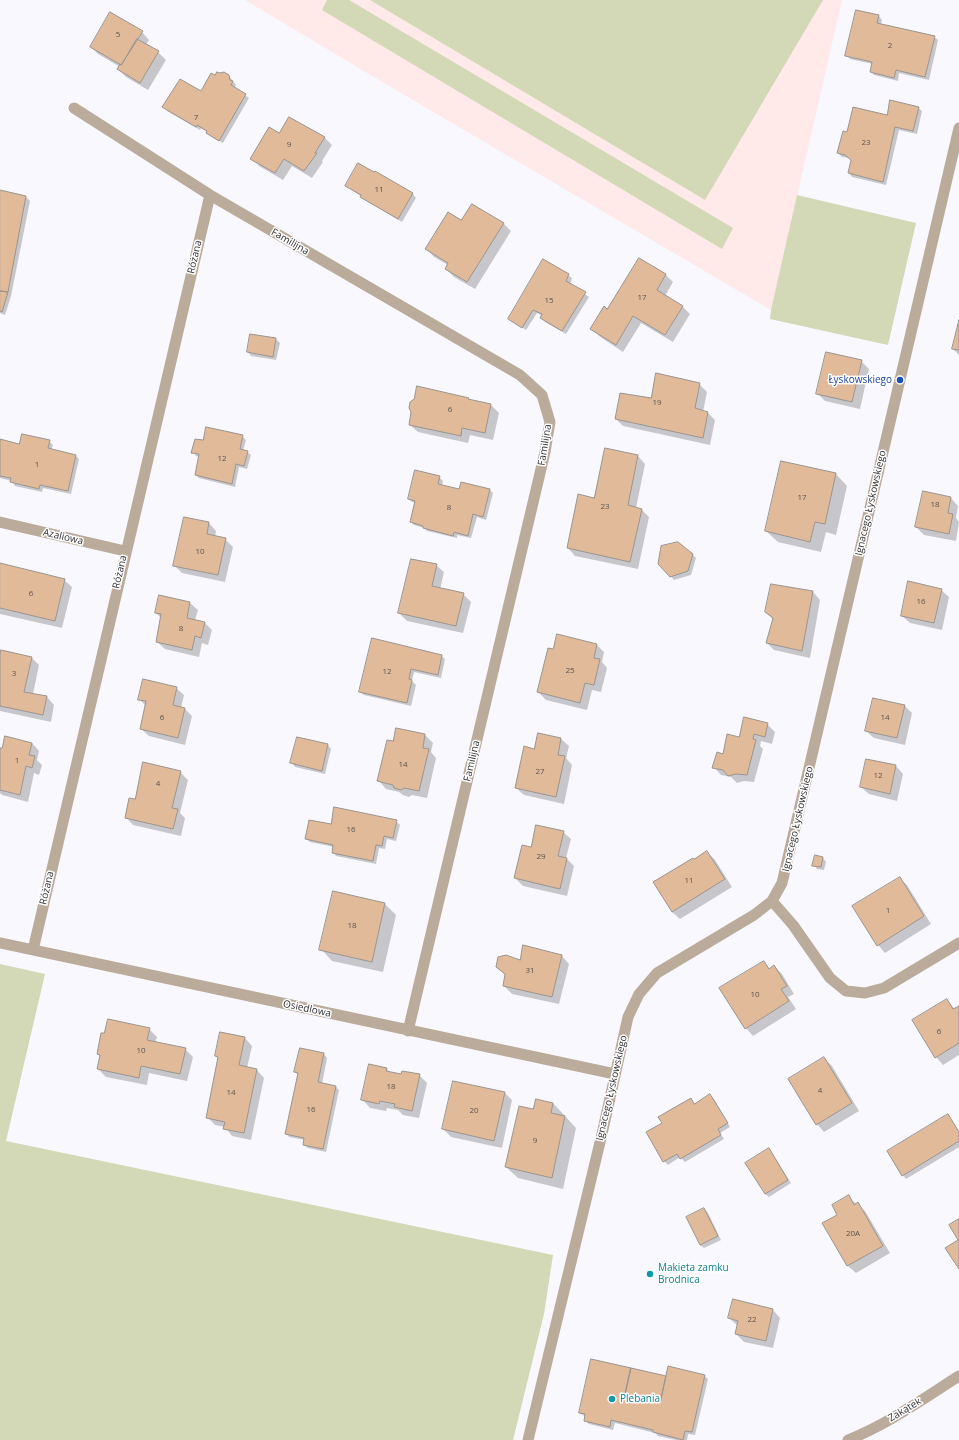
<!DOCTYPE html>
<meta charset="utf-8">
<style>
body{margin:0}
canvas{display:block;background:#f8f8fe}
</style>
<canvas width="959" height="1440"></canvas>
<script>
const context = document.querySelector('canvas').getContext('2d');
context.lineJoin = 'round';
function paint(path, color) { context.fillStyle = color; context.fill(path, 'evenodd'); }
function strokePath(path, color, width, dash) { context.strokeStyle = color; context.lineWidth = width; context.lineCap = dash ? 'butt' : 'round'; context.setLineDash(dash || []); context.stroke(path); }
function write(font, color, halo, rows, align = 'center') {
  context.font = font + ' "Open Sans",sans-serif'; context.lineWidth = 3; context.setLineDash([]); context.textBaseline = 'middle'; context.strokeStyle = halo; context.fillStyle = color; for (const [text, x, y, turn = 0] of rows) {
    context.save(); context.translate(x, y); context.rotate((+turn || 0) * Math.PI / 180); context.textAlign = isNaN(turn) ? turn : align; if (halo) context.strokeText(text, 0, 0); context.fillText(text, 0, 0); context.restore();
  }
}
paint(new Path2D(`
 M245,0H842L771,310L384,83Z`), '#ffe9e9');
paint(new Path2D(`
 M327,0H349L733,228L722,249L322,10Z
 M370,0H823L705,200Z
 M797,195L916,223L888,345L770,319L771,310Z
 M0,964L45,974L6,1141L553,1255L544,1314L513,1440H0Z`), '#d3d8b7');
paint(new Path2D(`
 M879,16L882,20L881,24L934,37L938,40L929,80L899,73L898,81L874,75L871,72L873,64L850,59L846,55Z
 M142,32L149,40L146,45L158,52L166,60L148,90L126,77L118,69L120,67L98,54L91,47Z
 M229,76L236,85L234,88L249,98L223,143L211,136L207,132L201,128L200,130L167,111L164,107L201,92L216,77Z
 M918,108L922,111L917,134L899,130L886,185L852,177L849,173L852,160L850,158L842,157L838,153L848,133L888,116Z
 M279,134L324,137L332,145L322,161L323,162L312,178L292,166L283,180L259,166L252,158Z
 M376,172L413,194L416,198L402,222L365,200L361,196L346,186L375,174Z
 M0,191L26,197L30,201L11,296L5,315L0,313Z
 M472,205L504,224L511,231L475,289L454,277L446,269L448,265L434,257L427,249L462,221Z
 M639,259L666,275L673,282L665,296L683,307L690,314L673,342L641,323L623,352L599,336L592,328L607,311Z
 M568,275L572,278L570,284L589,297L566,334L545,322L542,318L543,316L537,313L526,330L509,319Z
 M959,324V355L953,349Z
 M251,335L276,339L280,343L276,360L251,356L248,352Z
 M861,361L869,369L860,409L825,401L817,393Z
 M699,384L707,392L703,412L708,413L715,420L710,445L623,426L616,419L652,399Z
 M418,388L468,399L471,401L491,405L499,413L493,440L470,435L468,443L418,432L410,425Z
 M242,436L246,440L243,451L247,452L251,455L247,469L239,467L235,487L199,478L196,475L200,457L196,456L193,452L203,442Z
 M0,440L20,445L49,441L53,445L51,450L76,456L79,459L71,494L43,488L42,492L15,486L12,481L0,478Z
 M605,449L638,456L645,464L636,508L642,510L649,517L638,569L575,556L568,548L579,496L595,499Z
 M836,474L847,486L836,535L826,532L821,552L778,542L766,531Z
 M439,477L443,481L442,486L460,490H490L493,493L486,520L477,517L471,538L457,535V538L427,531L424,528L414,525L411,522L416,503L412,502L409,499Z
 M951,498L958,506L956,518L959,522L956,541L924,535L916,527Z
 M184,518L209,523L216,531L215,537L225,539L233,547L225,582L182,573L174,565Z
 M692,554L696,558L691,575L674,580L659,563Z
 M0,564L64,580L72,587L62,628L0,614Z
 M436,565L444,572L440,589L463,594L471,602L463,633L407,621L399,613Z
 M772,586L813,592L820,600L810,658L774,650L767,643L774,620L766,612Z
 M941,590L949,597L942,630L910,623L902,616Z
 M159,596L190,603L198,610L195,620L204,622L212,630L208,645L202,643L199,657L165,649L157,642L161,618L156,613Z
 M372,640L442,656L445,659L441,678L414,672L412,681L416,685L411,706L364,695L360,692Z
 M597,645L604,652L602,662L607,668L601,692L592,690L587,710L546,700L538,692L554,650Z
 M31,657L39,665L33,694L47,697L54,705L51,722L0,711V661Z
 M176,688L184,695L181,708H184L192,716L185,745L149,736L141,729L146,706L139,699Z
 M904,705L912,713L905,745L874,738L866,731Z
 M767,724L775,732L772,744L761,741L760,746L763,749L754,782L744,781L737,783L731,777L721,775L714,767L740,738Z
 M397,729L425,735L433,743L431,752L436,758L427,798L412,795L409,797L403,795L399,792L386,789L379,781L394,742Z
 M539,734L561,739L569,746L566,758L572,765L564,804L524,795L516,788L535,750Z
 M6,737L32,743L39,751L37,760L42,765L39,775L34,773L28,802L2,795L0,793V749H3Z
 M328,745L331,749L325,774L295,767L292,763Z
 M896,766L903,774L897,801L869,794L861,787Z
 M180,772L188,780L180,813L185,818L181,836L133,825L126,817L135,800Z
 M396,821L400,825L396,841L387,839L385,849L379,848L376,864L336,856L333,852L334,847L310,842L306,838L332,825Z
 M563,832L571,839L566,858L574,866L567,896L523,886L515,878L532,848Z
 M707,852L715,860L732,887L680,919L672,912L694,860Z
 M823,858L826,862L824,870L817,869L814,865Z
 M899,878L907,885L931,924L885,953L878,945Z
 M385,904L396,915L383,972L332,961L321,949Z
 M562,956L569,964L559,1004L512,994L504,986L506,975L497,967L520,961Z
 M764,962L770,969L774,966L782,974L794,994L788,997L796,1009L753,1036L746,1028L721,989Z
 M947,1001L955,1009L959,1007V1055L943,1065L936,1057Z
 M149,1029L157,1037L155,1043L185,1049L193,1057L187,1081L149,1073L147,1085L106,1077L98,1069L101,1057L98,1054Z
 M245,1038L252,1046L247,1068L257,1070L264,1078L251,1140L232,1136L225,1127L215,1125L207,1117L219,1059L216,1056Z
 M300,1049L324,1054L327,1058L322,1084L336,1087L339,1090L326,1152L308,1148L304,1145L305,1140L289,1137L286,1133L298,1075L295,1072Z
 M824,1058L832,1066L859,1111L824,1132L817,1124Z
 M386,1068L391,1074L419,1075L427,1083L419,1118L403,1115L398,1110L387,1108L386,1111L370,1108L363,1100Z
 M505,1093L512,1100L502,1148L451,1137L443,1129Z
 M710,1096L714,1099L730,1127L720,1133L724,1139L685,1162L680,1157L668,1165L664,1161L663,1123L691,1099L695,1104Z
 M553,1103L576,1128L563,1189L518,1178L506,1167L534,1110Z
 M948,1115L959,1132V1147L906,1179L903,1175Z
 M769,1149L772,1153L791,1183L769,1197L765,1194Z
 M848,1197L865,1211L890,1253L856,1273L848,1266L824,1223L838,1215Z
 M704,1209L708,1213L721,1240L704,1248L700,1245Z
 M733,1300L773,1310L780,1318L773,1348L744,1342L736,1334L738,1326L729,1318Z
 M704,1376L708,1379L695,1435L688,1434L687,1440H676L658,1436L655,1433L615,1423L613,1430L589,1424L585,1421L586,1417L580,1413L667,1377Z`), '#0003');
const building = new Path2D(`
 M856,10L879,15L877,23L935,36L925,77L896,70L894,78L870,72L872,62L845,56Z
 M110,12L143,31L121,65L90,47Z
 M137,39L159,51L140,83L117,69L120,64L121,65Z
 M217,72L220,73L224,72L229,75L230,80L233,81L231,85L246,94L219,141L206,133L207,131L197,125L196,127L162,107L180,79L201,91L211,73L215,75Z
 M890,100L919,107L913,131L895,127L883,182L848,173L851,160L845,155L837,153L843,131L847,132L853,107L887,115Z
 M289,117L325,137L315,153H317L304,171L284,159L275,173L250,159L269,127L279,133Z
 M358,163L374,172L375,171L413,193L398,219L360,197L361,195L345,186Z
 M0,190L26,196L8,292L0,291Z
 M472,204L504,223L467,282L445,269L448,263L425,249L448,212L461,220Z
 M639,258L666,274L657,290L683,306L665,335L633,316L616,345L590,329L604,306L607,309Z
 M543,259L569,274L566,281L586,292L562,331L540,318L542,314L533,310L522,328L508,319Z
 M0,291L8,292L2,312L0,311Z
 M959,320V350L952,349Z
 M250,334L276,338L273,357L247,352Z
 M826,352L862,360L852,402L816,394Z
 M656,373L700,383L695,408L708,412L703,438L615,419L620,393L651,398Z
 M417,386L469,398L468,399L491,404L485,433L462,428L461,436L409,425L411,412L409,408L410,402L414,399Z
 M206,427L243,435L240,449L248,451L244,466L236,464L232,484L195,475L199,454L191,453L195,439L203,440Z
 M22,434L50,440L48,448L76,455L68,491L40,485L39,489L10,482L11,478L0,476V439L19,444Z
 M605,448L638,455L628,505L642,509L630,562L567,548L578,494L594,498Z
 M781,461L836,473L825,524L815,522L810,542L765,531Z
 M415,470L440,476L438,484L459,489L461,482L490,489L483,517L473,514L468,536L454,532L453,536L423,528V526L410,522L415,501L408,499Z
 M923,491L951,497L948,513L953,514L949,534L915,527Z
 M184,517L209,522L207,534L226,538L218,575L173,566Z
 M678,542L693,554L688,571L670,577L658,564L661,546Z
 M411,559L437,564L432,586L464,593L456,626L398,613Z
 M0,563L65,579L55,621L0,608Z
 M908,581L942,589L934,623L901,616Z
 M771,584L813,591L802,651L766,643L773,618L765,612Z
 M159,595L190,602L187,618L205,622L201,638L195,636L192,650L156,642L161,614L155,613Z
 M557,634L597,644L594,658L600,659L594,685L585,683L580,703L537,692L548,648L553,649Z
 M372,638L442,655L438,675L411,669L409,679L412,680L407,703L359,692Z
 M1,650L32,657L24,692L47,696L43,715L0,706V656Z
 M143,679L177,687L173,705L185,708L178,738L140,729L146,701L138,700Z
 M873,698L905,705L897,738L865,731Z
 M744,717L768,723L765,737L754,734L753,739L756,740L747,775L736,774L728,776L723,770L712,768L717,752L723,754L727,734L739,737Z
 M396,728L425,734L423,748L429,749L419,791L404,788L401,790L394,788L393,785L377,781L387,740L393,741Z
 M538,733L561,738L558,755L565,756L556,797L515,788L524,746L534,749Z
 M5,736L32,743L29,755L35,756L32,768L26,766L20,795L0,790V748H2Z
 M297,737L328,744L322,771L290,763Z
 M866,759L896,765L890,794L860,787Z
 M143,762L181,771L172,808L178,809L173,829L125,818L129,798L135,799Z
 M334,807L397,820L393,838L384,836L382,846L376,845L373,861L332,853L333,845L305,839L309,820L331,824Z
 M536,825L564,831L558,856L567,858L560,889L514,878L522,845L531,847Z
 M707,851L725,879L672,912L653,882L693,858L694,859Z
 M815,855L823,857L821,867L812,866Z
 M900,877L924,916L877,946L852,906Z
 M333,891L385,903L372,962L319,950Z
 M523,945L562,955L552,997L503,986L505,974L496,967L498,957L506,955L520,960Z
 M764,961L769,969L774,965L787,986L781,989L789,1001L745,1029L719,988Z
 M947,999L953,1009L959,1006V1043L935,1058L912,1020Z
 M108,1019L150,1028L147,1040L186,1048L180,1074L141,1066L139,1078L97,1069L100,1055L97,1054L101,1033H104Z
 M220,1032L245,1037L239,1065L257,1069L244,1133L223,1129L225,1122L206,1118L218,1057L215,1056Z
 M300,1048L324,1053L318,1082L336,1086L323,1149L303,1145L304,1138L285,1134L298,1073L294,1072Z
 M824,1057L852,1103L816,1125L788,1079Z
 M369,1064L387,1068L386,1071L401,1074L402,1071L420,1074L412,1111L394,1107L395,1104L380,1101L379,1104L361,1100Z
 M453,1081L505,1092L494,1141L442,1129Z
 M710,1094L728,1123L718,1129L721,1135L680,1159L677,1154L663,1162L646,1132L662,1123L658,1117L691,1098L694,1104Z
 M536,1099L553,1103L551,1113L565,1116L552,1178L505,1167L519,1106L533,1109Z
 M948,1114L959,1132V1141L902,1176L887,1151Z
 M769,1148L788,1180L765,1194L745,1163Z
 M849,1195L854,1205L858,1202L883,1246L847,1266L822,1223L837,1215L832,1205Z
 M704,1208L718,1236L700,1245L686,1217Z
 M959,1219V1269L945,1248L958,1240L949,1225Z
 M733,1299L773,1309L766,1341L735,1334L738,1321L728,1318Z
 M591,1359L631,1368L625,1395L660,1403L668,1366L705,1375L692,1432L685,1431L683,1440L653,1432V1430L611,1420L610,1427L584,1421L585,1414L579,1413Z
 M631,1368L666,1376L660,1403L625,1395Z`);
paint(building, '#e1ba9a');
strokePath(building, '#9a948f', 1);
strokePath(new Path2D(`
 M74,108L210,195L520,375L542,395L550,422L545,452L408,1031
 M0,522L125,551
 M772,901L793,925L830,978L846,991L865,993L884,988L959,943
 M0,943L615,1074
 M33,950L210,195
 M528,1440L602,1134L628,1017L639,994L657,973L754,915L772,901L782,883L959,128
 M848,1440C888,1424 923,1399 959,1376`), '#baab9b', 11);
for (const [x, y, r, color] of [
 [900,380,4,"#1a4fb4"],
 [650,1274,4,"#0f9aa8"],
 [612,1399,4,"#0f9aa8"]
]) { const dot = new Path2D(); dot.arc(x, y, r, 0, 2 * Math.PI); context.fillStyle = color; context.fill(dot); strokePath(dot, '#fff', 1.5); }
write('8px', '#5d534e', null, [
 ["5",118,35],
 ["2",890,46],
 ["7",196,118],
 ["23",866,143],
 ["9",289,145],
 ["11",379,190],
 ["17",642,298],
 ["15",549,301],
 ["19",657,403],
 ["6",450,410],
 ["12",222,459],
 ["1",37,465],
 ["17",802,498],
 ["18",935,505],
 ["23",605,507],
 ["8",449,508],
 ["10",200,552],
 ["6",31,594],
 ["16",921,602],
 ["8",181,629],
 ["25",570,671],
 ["12",387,672],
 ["3",14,674],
 ["6",162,718],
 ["14",885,718],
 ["1",17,761],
 ["14",403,765],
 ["27",540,772],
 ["12",878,776],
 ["4",158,784],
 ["16",351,830],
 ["29",541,857],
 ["11",689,881],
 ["1",888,911],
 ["18",352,926],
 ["31",530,971],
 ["10",755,995],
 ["6",939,1032],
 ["10",141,1051],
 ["18",391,1087],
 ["4",820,1091],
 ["14",231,1093],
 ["16",311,1110],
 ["20",474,1111],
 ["9",535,1141],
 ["20A",853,1234],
 ["22",752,1320]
]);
write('10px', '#313134', '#fff', [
 ["Familijna",290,242,30],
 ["Różana",195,257,-77],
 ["Familijna",545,445,-81],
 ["Ignacego Łyskowskiego",871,503,-77],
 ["Azaliowa",63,537,13],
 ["Różana",120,572,-77],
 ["Familijna",472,761,-77],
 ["Ignacego Łyskowskiego",798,819,-77],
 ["Różana",47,888,-77],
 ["Osiedlowa",307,1009,12],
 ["Ignacego Łyskowskiego",612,1088,-77],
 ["Zakątek",905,1410,-31]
]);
write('10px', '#164399', '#fff', [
 ["Łyskowskiego",892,380]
], 'right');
write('10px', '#0d838f', '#fff', [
 ["Makieta zamku",658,1268],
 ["Brodnica",658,1280],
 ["Plebania",620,1399]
], 'left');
</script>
